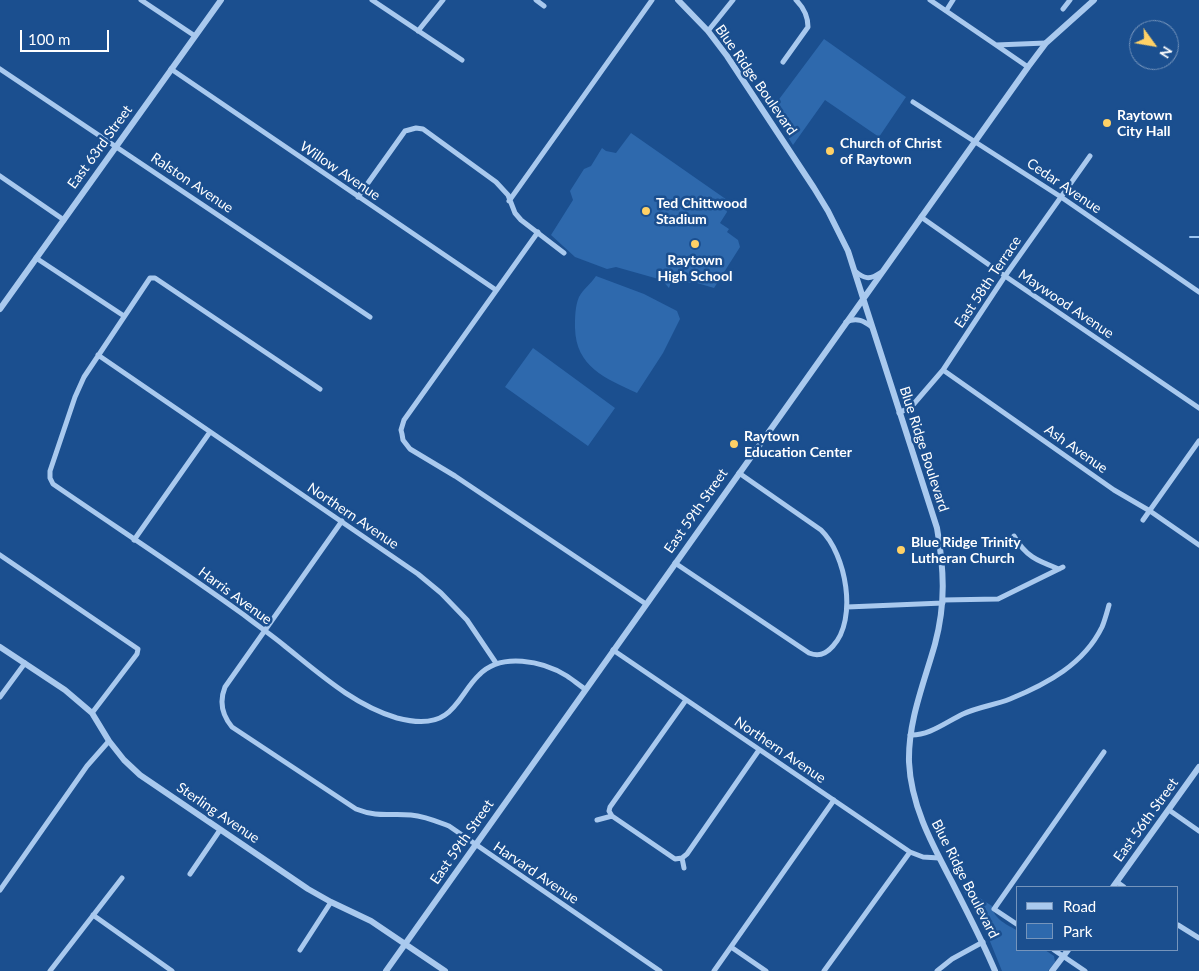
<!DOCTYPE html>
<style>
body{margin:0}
#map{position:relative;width:1199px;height:971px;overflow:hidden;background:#1b4f8f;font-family:Lato,sans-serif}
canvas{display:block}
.legend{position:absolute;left:1016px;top:886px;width:162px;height:65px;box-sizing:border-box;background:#1b4f8f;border:1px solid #7695bc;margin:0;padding:6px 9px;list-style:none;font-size:15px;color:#fff}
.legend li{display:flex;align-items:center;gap:10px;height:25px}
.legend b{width:25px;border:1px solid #7695bc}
.north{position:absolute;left:1129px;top:20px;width:50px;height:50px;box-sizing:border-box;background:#1b4f8f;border:1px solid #7695bc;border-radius:50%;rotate:122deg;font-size:14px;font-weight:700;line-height:20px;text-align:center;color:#fff}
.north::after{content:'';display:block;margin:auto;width:18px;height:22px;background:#ffd166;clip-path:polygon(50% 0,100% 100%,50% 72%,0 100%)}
.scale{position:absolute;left:20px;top:30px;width:89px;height:22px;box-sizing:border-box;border:2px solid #fff;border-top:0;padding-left:6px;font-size:15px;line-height:18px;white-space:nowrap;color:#fff;-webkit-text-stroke:4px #1b4f8f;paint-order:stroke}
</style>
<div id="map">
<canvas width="1199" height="971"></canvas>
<ul class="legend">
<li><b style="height:6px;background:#a9c9ee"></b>Road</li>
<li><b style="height:14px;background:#2e69ad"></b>Park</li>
</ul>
<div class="north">N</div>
<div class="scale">100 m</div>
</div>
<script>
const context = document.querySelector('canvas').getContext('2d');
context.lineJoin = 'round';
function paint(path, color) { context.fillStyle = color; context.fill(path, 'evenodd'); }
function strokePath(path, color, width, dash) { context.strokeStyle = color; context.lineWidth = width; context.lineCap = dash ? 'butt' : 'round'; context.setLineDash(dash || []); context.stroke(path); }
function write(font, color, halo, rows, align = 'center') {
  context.font = font + ' Lato,sans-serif'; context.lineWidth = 5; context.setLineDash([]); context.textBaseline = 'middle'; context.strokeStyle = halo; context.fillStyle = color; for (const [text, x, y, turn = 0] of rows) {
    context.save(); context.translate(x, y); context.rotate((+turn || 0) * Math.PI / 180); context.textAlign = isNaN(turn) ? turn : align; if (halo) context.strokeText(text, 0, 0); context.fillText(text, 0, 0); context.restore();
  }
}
paint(new Path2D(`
 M824,39L906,97L879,137L825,100L793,145L771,110Z
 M631,133L730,202L726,209L727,212L720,223L729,229L727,232L738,240L740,247L714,288L697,283L671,282L669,288L662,280L616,267L607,269L575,257L551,235L573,200L570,191L584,169L591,166L602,148L606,151L616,153Z
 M596,276L644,294L677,311L680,319L663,353L637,393C605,378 576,367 575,328C575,318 575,306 579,297C583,289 591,284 596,276Z
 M533,348L615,408L588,446L505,387Z
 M961,886L992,906C993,919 1008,925 1018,931V950H1045L1054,956L1055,962L1048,971H1002L987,934Z`), '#2e69ad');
strokePath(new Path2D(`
 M1190,237H1199`), '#9cc4f0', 2);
strokePath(new Path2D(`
 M141,0L195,36
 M372,0L462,60
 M536,0L544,6
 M930,0L996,45L1046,43
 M1063,9L1070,0
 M946,11L953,0
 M418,31L443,0
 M708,31L733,0
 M996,45L1028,67
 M783,62L808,27C808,17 803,7 796,0
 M0,69L370,317
 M171,69L496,290
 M913,102L1061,197L1199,292
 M0,176L64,220
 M358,197L405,131L416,128L423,129L496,182L508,195L515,213L521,220L564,253
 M509,201L652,0
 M921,217L1005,276L1199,408
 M538,232L404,420L401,430L402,434L403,440L410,449L455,476L646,604
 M36,258L124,316
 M855,271C864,279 870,280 880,273
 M846,322C857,317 864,321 872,327
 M98,355L418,574L441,593L467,620L496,663
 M943,370L1114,490L1150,511L1199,545
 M320,389L155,278H150L84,377L75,397L50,471V478L53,484C117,528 182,570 244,615C258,626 273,636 286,647C321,675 354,705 397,718C412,722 432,724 445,715C459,706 466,687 479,675C501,652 543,661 567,676C573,680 579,685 585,689
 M899,413L912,406L943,370L1005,276L1090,156
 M1143,520L1199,441
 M342,521L225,687C219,702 222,715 232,727L356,809C379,818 388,813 411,815C424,816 436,821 449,826L660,971
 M1014,536C1026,557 1038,561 1059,569
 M134,540L210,432
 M0,555L138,649L137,654L92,713
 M675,563L809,653C819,657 826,654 833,646C858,619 846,554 821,530L739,473
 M943,600L998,599L1063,567
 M847,607L943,603
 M613,650L910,852L923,857L939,858
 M0,697L25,663
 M910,735C929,736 946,722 963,714C978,707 995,705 1010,699C1047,684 1084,664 1102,627C1105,620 1107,612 1109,605
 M1169,810L1199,831
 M612,816L609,811L610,807L686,700
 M597,820L612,816L675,859L682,858
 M682,858L687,854L759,750
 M682,858L684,868
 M190,874L220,830
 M1117,882L1124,887
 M0,890L87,766L109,741
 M93,915L172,971
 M1018,925L994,909L1104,752
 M1178,925L1199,938
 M731,947L766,971
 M300,950L331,902
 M1054,950L1085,971
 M50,971L122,878
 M714,971L834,800
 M824,971L910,852
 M937,971L952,959L983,942`), '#a9c9ee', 5);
strokePath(new Path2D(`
 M678,0L708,31L727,56L814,188L828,211L848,251L863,298L937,528C944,569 946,603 935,644C924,683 908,721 909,762C911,806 932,844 952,882C967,912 982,940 995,971
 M0,309L221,0
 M0,647L65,690L92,713L109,741L124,760L140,775L308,889L331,902L371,921L445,971
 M1113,887L1199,767
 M386,971L1028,67L1046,43L1094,0
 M1052,971L1068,950`), '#a9c9ee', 6);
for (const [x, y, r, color] of [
 [1107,123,5,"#ffd166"],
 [830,151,5,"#ffd166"],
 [646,211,5,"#ffd166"],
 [695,244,5,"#ffd166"],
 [734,444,5,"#ffd166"],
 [901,550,5,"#ffd166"]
]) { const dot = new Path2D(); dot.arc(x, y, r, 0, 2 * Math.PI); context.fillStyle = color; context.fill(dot); strokePath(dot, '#1b4f8f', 2); }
write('14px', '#fff', '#1b4f8f', [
 ["Blue Ridge Boulevard",756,80,55],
 ["East 63rd Street",100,147,-54],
 ["Willow Avenue",340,171,34],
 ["Ralston Avenue",192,183,34],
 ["Cedar Avenue",1064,186,34],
 ["East 58th Terrace",988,282,-56],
 ["Maywood Avenue",1066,304,34],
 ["Blue Ridge Boulevard",924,449,72],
 ["Ash Avenue",1076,449,35],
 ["East 59th Street",696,511,-55],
 ["Northern Avenue",353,516,34],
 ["Harris Avenue",235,596,36],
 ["Northern Avenue",780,750,34],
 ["Sterling Avenue",218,813,34],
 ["East 56th Street",1146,820,-54],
 ["East 59th Street",462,842,-55],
 ["Harvard Avenue",536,873,34],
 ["Blue Ridge Boulevard",965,879,63]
]);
write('bold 14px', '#fff', '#1b4f8f', [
 ["Raytown",1117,115],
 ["City Hall",1117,131],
 ["Church of Christ",840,143],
 ["of Raytown",840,159],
 ["Ted Chittwood",656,203],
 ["Stadium",656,219],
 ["Raytown",695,260,"center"],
 ["High School",695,276,"center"],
 ["Raytown",744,436],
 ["Education Center",744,452],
 ["Blue Ridge Trinity",911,542],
 ["Lutheran Church",911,558]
], 'left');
</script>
